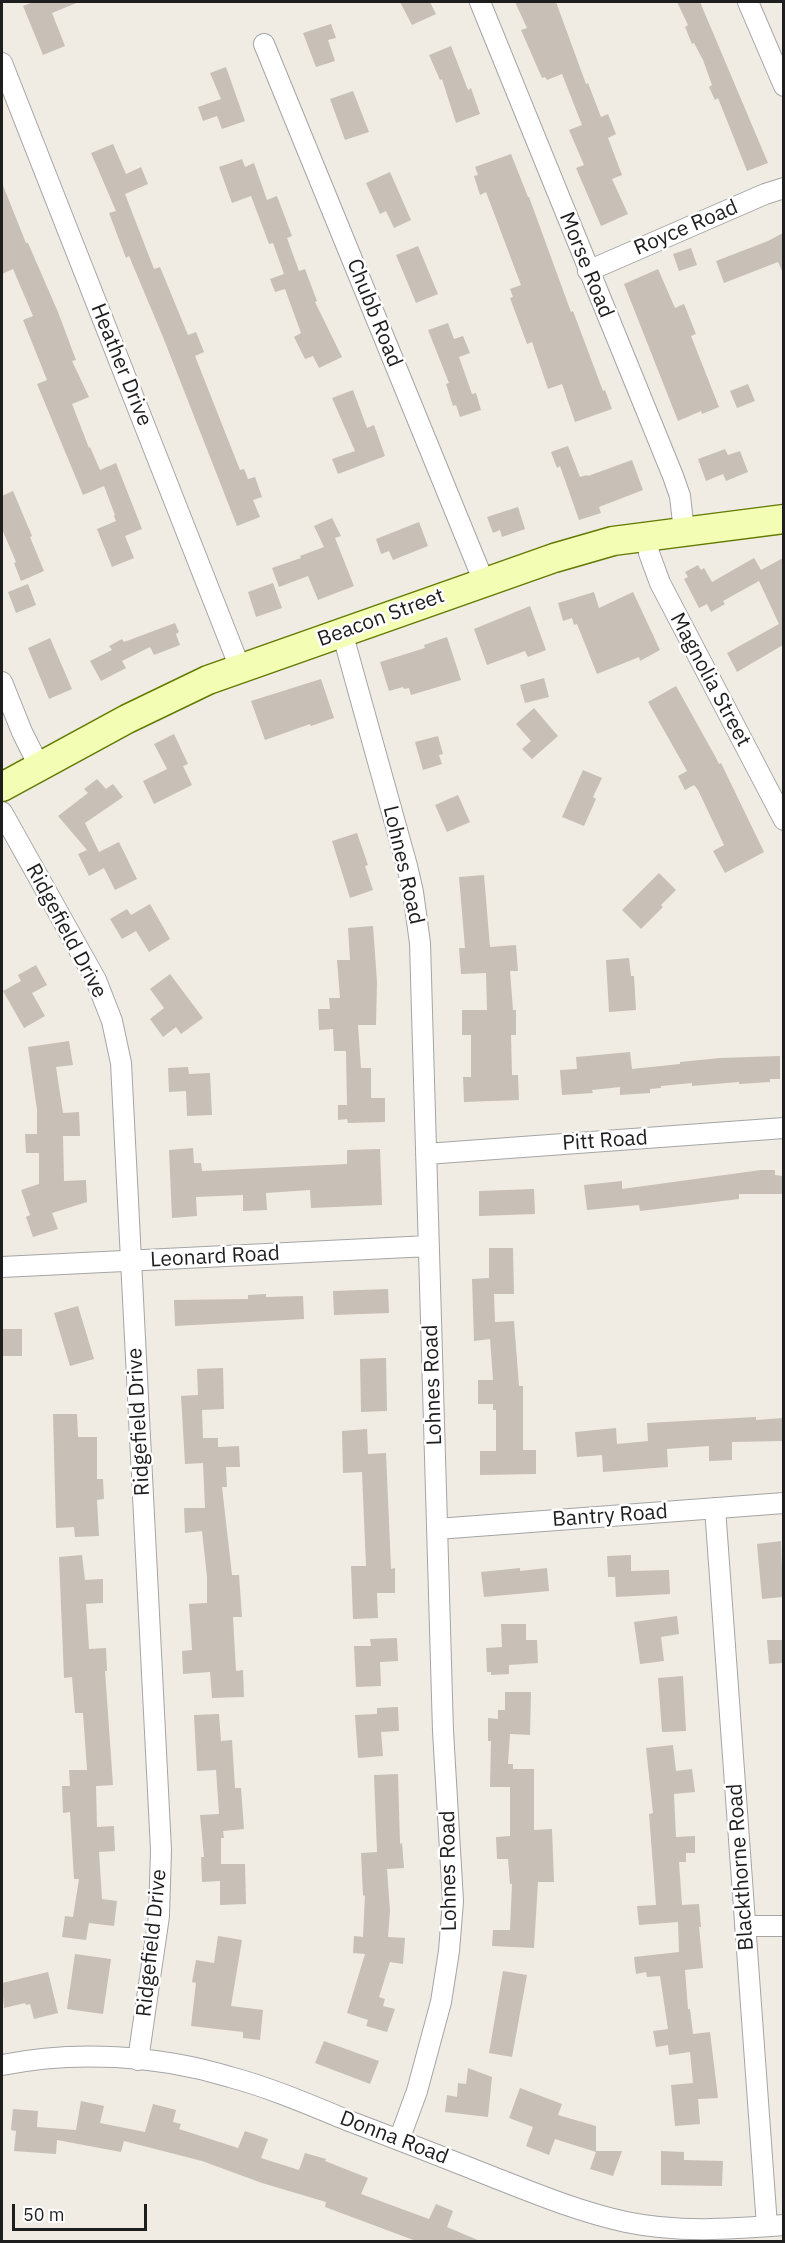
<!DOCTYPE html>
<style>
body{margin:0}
#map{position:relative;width:785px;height:2243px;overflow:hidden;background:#f0ece3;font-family:"IBM Plex Sans",sans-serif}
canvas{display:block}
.frame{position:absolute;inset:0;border:3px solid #1e1e1e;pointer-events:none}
.scale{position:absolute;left:12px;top:2204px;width:135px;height:27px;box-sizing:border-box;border:3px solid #1e1e1e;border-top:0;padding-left:8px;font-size:18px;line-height:21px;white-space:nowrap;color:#1e1e1e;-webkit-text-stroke:4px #fff;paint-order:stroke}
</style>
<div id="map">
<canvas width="785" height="2243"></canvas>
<div class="frame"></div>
<div class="scale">50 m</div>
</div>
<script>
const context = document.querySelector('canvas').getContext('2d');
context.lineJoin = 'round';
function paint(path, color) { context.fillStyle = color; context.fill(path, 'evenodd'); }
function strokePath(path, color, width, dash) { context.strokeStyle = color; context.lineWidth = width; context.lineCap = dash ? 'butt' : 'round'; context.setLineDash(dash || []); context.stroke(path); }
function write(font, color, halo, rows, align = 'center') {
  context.font = font + ' "IBM Plex Sans",sans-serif'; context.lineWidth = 5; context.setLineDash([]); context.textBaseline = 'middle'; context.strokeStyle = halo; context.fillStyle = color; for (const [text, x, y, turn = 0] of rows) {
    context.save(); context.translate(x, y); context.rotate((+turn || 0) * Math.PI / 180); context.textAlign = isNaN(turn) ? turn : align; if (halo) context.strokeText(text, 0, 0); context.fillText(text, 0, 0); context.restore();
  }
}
paint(new Path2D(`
 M33,2H79L52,13L65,46L43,55L23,6Z
 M400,2H430L436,14L412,25Z
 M515,2H556L586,84L588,83L601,117L608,114L616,134L608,138L622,175L612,179L628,214L601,226L576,168L584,165L569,130L582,125L562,74L547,80L545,77L542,78L521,30L527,28Z
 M677,2H700L768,163L747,171L718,98L715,100L709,87L712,85L703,60L694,43L692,44L685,27L688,25Z
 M331,24L336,38L328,40L335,61L316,67L303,33Z
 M451,46L468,90L471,88L480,114L456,123L442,79L440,80L429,55Z
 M226,67L245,121L222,129L217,116L203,121L198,107L221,99L210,73Z
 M353,91L369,132L345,140L330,99Z
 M113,144L126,174L141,167L148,184L125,194L154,269L160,267L188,335L196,332L204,352L195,356L240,470L244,469L248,479L255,477L262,497L253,500L260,517L237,526L163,337L129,256L126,258L109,213L116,211L91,153Z
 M511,154L528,197H529L571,312L573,311L603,391L605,390L612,409L575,422L562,384L548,389L532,342L527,344L510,298L513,297L510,289L521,285L486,192L480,195L474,176L478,175L475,167Z
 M242,159L245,167L254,163L267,200L277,196L292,236L287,238L299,271L305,269L317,301L315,302L342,357L319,368L313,356L305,359L294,337L301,333L285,289L275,292L270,279L284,274L273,243L269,244L251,196L232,203L219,167Z
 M390,172L411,220L394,228L386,211L380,214L366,183Z
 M2,183L26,243H28L58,312L76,360L72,361L89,397L72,404L89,448L90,447L100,470L116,463L142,529L125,536L134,558L112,567L97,529L116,521L114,516L115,515L104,486L83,495L37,384L47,380L23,320L33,316L13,269L2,274Z
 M783,233V273L778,262L724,283L716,261L768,241Z
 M418,246L438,294L416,303L396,255Z
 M691,248L697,265L679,271L673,254Z
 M658,269L675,308L684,304L696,334L691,336L719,407L702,414L701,411L678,421L624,284Z
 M448,323L454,339L463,336L470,353L459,357L472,394L476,393L481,410L460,417L456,405L453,406L446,384L449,383L428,330Z
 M748,384L755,401L737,408L730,391Z
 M353,390L367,428L374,425L385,456L338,474L332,459L355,451L332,398Z
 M568,446L580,477L587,475L588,476L632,460L643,490L599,507L601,513L579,520L560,466L557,468L551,452Z
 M725,449L728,455L740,451L748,472L726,481L723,474L706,481L698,459Z
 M13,491L32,536L30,537L44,571L21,581L14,563L16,562L2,529V496Z
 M518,507L525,529L502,537L500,530L493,533L487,517Z
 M332,518L341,536L335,538L354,586L318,600L308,576L279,587L272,568L301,558L300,556L324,547L314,526Z
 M419,522L428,546L393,560L389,551L381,554L376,539Z
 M754,558L761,570L783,558V645L737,672L727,653L779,624L759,581L723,601L725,604L711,612L707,604L699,608L684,579L688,577L685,572L698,565L701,570L704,568L712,582Z
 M273,583L282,608L256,617L248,592Z
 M28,584L36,605L16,613L8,592Z
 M594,592L599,608L633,592L660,650L640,661L639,657L597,674L577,624L574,625L572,618L563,621L558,603Z
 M530,606L546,650L528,657L525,651L487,665L474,629Z
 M175,623L179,632L176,634L180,645L154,655L150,647L122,661L126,668L101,681L90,661L112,650L109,646L122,639L124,642Z
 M447,637L461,680L411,695L409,688L404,689L403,687L389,691L380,662L425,648L424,645Z
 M50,638L72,689L49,699L28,648Z
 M544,678L549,697L525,703L520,685Z
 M321,679L334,718L311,726L310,724L265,740L251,701Z
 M676,686L715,756L719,764L721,763L764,852L725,873L713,851L724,845L698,790L694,785L685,790L678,776L687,771L648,702Z
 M534,708L558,736L532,759L522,749L531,741L516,724Z
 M174,734L188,764L183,766L192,785L154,804L143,781L167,769L154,744Z
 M438,736L443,754L439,755L442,764L423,770L415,742Z
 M583,770L602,778L593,797L596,799L584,826L562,817Z
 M97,779L106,789L113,784L123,797L85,823L99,852L119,842L137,879L115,890L104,868L89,876L78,854L87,850L58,816L88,793L84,789Z
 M458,795L470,822L447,832L435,805Z
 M357,833L368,865L365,866L373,890L350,898L332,841Z
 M659,873L676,890L661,905L663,907L641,929L622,910Z
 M484,875L490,947L516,945L518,971H510L513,1010H516V1035H511L512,1075H518L519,1100L464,1102L463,1077H471V1035H462V1010H487L486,973L461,974L459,948H465L459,877Z
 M150,904L170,939L149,952L136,931L122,939L110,919L127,909L131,915Z
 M373,926L377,982L376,1025H358L361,1068H371V1098H385V1122L348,1123L347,1119L338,1120V1105H347L346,1051H334L333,1029L319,1030L318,1009H330L329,998H340L337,960H350L348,928Z
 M629,958L631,976H634L636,1010L609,1012L606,960Z
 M36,965L47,985L32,993L45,1016L24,1028L3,991L21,981L18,975Z
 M170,974L203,1018L181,1034L176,1027L163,1037L150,1019L164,1008L150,989Z
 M69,1041L73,1065L56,1067L63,1113L79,1112L80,1136H63L64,1181L86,1180L87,1202L52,1213L58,1229L33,1237L26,1217L30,1215L21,1190L39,1184V1153H26L25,1134H37V1110L28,1047Z
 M630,1052L632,1069L680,1064V1062L720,1058L780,1056V1079H770V1082L739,1084V1082L692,1086V1083L661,1086V1088L650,1089V1093L620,1095V1087L592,1090L593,1093L562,1095L560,1070L577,1069L576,1057Z
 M188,1067L189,1074L210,1073L212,1115L187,1116L186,1091L169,1092L168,1068Z
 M193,1148L194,1163H201L202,1171L347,1164V1150L380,1149L382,1205L311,1208L310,1190L266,1193L267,1210L243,1211V1195L196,1197L197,1216L172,1218L169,1150Z
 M761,1170H775V1175L783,1176V1194H739V1199L640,1211L639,1205L587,1210L584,1185L622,1181V1189Z
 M534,1189L535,1214L479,1216V1191Z
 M489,1248H513L514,1294H494L495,1322L514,1321L519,1386H523V1450H536V1474L480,1475V1451H496V1410H493V1404H478V1380H493L490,1339L474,1341L472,1279L489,1278Z
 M388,1289L389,1313L334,1315L333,1291Z
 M266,1294V1297L303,1296L304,1319L175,1326L174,1300L248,1299V1295Z
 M78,1306L94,1359L70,1366L54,1313Z
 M2,1329H22V1356H2Z
 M386,1358L387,1411L361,1412L360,1359Z
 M223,1368L224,1409L202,1410L203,1438H218V1447L239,1446L240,1467H226L227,1487H222L232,1575H239L242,1617H233L236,1671L243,1670L244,1697L212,1698L210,1672L183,1674L182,1651L192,1650L189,1604L207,1603V1577L202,1531L185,1533L184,1508H205L203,1463L185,1464L181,1396L198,1395L197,1369Z
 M53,1414H77L78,1437H97V1479H103L104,1499L97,1500L99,1536L75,1537L74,1527L56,1528Z
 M756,1417V1420L783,1418V1441L732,1442V1460L709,1461V1446L667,1449L668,1467L603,1472L602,1455L577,1457L575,1432L616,1428L617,1444L648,1441L647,1423Z
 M367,1429L368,1454L386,1453L391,1569L395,1568V1593H377L378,1618L353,1619L351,1566H366L362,1472L343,1473L342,1431Z
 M781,1541L783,1597L762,1599L757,1544Z
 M82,1555L85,1580L103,1579V1603L86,1604L89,1649L106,1648L107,1671H105L113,1785L96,1786L97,1827L114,1826L115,1851L99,1852L102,1899L117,1901L114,1926L89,1923L86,1940L62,1937L65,1916L73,1917L79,1879H74L70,1812L63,1813L62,1786H70L69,1770H87L83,1713H75L72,1677L64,1678L59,1557Z
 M631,1555V1571L669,1570L670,1594L616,1597L615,1577H608L607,1556Z
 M520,1568V1571L547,1568L549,1591L484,1597L481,1572Z
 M677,1616L679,1634L661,1637L664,1661L640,1664L634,1622Z
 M501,1624H526V1640H537L538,1663L509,1665V1674L491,1675V1672H487L486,1648L502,1647Z
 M397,1638L398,1661L380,1662L381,1686L356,1687L354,1646H371L370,1639Z
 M767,1640H783V1663L769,1664Z
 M683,1676L686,1731L662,1732L658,1678Z
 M505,1692H531L530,1735L510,1734L508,1764H513V1769H534V1830L552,1829L554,1882H538L534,1948L492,1946L493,1930H510L512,1884H510L508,1859H497L496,1837L510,1836V1787H490L491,1741H488V1718L498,1719V1710H505Z
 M398,1707L399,1731L381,1732L383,1756L358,1758L355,1715L377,1714V1708Z
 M219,1714L221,1741L232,1740L235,1788H241L244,1829L223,1831L224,1838H221V1864H245L246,1904L220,1905V1881L202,1882L201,1857H204L200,1815L219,1814L216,1770L197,1771L194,1715Z
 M673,1745L676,1771L692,1769L695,1792L674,1794L676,1837L695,1836V1853H686V1862H679L682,1905L699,1904L701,1927H699L703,1968L685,1970L688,2009H690L693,2034L710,2032L718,2098L698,2099L700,2124L675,2126L671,2085L693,2083L690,2052L669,2055L668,2045L656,2047L653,2031L668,2029L660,1976L647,1977L646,1972L636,1974L634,1957L679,1952L678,1922L639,1925L637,1906L656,1905L649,1814L653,1813L646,1748Z
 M398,1774L400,1844L402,1843L404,1868L387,1869L390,1911L388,1937L405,1938L403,1964L390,1962L379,1997L385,1999L383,2006L395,2009L387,2032L366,2026L368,2020L347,2013L365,1954L353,1953L354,1936L363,1937L365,1895L363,1896L361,1853L377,1852L374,1775Z
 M218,1936L242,1940L231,2006L263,2010L260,2040L243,2038V2032L191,2026L196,1983L192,1982L196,1960L214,1963Z
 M75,1954L111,1959L103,2014L67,2009Z
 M503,1971L527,1975L512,2057L489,2053Z
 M48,1972L58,2013L34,2019L30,2004L26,2005L25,2003L4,2008L2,1983Z
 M324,2041L379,2061L370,2084L315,2063Z
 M468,2068L492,2077L488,2117L445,2112L447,2095L457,2097L458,2083L466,2084Z
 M520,2088L562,2104L558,2115L596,2126V2151H622L613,2176L590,2169L596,2152L555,2139L549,2155L526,2146L533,2127L509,2118Z
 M81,2101L104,2106L100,2123L145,2132L153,2104L176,2110L173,2122L181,2124L179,2129L238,2148L245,2131L268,2139L261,2158L299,2170L305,2153L326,2159L325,2161L368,2178L361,2194L429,2219L436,2204L453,2211L447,2227L480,2241H416L325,2207L326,2202L262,2183L202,2161L124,2141L121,2152L57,2140L56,2154L14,2151L16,2131L11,2130L13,2109L38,2111L37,2127L76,2130Z
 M661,2151L684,2152V2160L723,2161L722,2186L661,2185Z`), '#c8bfb6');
const street = new Path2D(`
 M480,2L673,476L680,496L684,531
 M748,2L784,86
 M264,44L484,582
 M2,63L240,668
 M588,271L765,194L784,188
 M648,536L649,553L660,583L784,820
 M342,632L407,866L413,892L420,943L443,1731L453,1901L449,1951L441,2002L417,2091L399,2140
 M2,682L22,732L39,766
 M2,812L96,980L112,1021L121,1063L161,1850L159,1916L138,2060
 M426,1154L784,1128
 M2,1267L429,1246
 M715,1508L767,2226
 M437,1529L784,1503
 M745,1926H784
 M2,2065C75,2050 158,2055 230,2077C271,2088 310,2105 349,2121C397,2139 445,2158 493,2177C536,2194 580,2212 626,2222C678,2233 731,2229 784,2225`);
const secondary = new Path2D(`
 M2,787L127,719L208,680L554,558L613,541L784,519`);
strokePath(street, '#a5a5a5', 22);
strokePath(secondary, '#627a00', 31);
strokePath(street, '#fff', 20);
strokePath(secondary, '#f3fdb4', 28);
write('21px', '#1e1e1e', '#fff', [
 ["Royce Road",686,228,-23],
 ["Morse Road",586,265,68],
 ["Chubb Road",374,313,68],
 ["Heather Drive",121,365,68],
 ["Beacon Street",381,618,-20],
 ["Magnolia Street",710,680,62],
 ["Lohnes Road",403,865,77],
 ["Ridgefield Drive",66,931,62],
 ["Pitt Road",605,1141,-4],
 ["Leonard Road",215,1257,-3],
 ["Lohnes Road",433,1385,-92],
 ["Ridgefield Drive",139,1422,-93],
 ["Bantry Road",610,1516,-4],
 ["Blackthorne Road",741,1867,-94],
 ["Lohnes Road",449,1871,-91],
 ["Ridgefield Drive",152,1943,-84],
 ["Donna Road",394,2138,21]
]);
</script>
